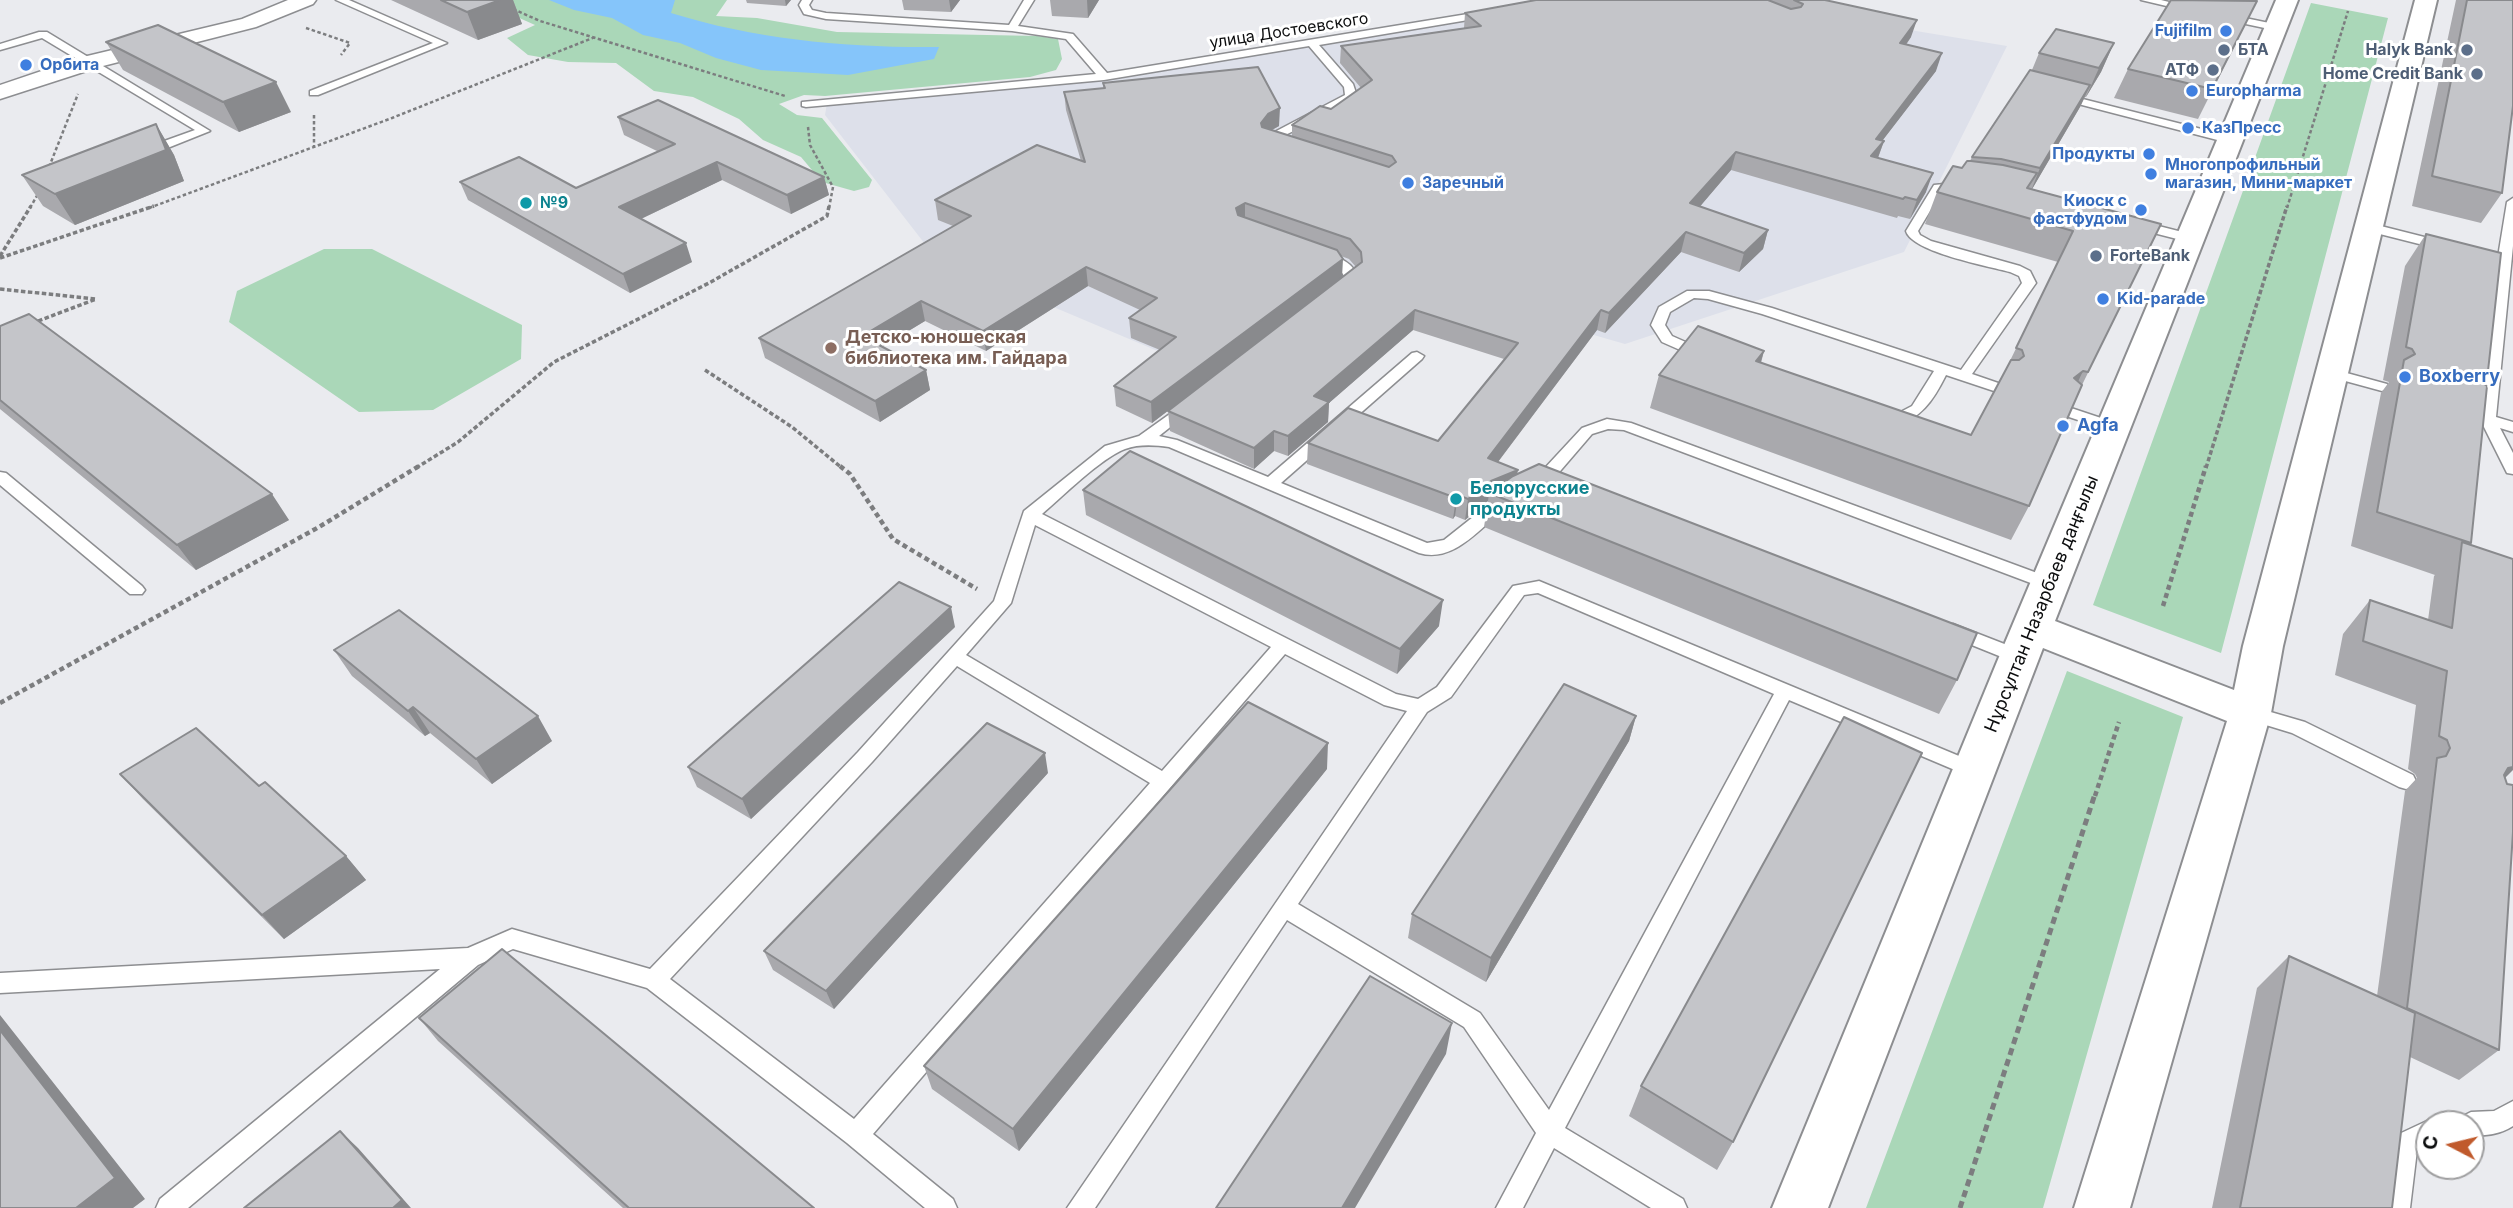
<!DOCTYPE html>
<meta charset="utf-8">
<style>
body{margin:0}
#map{position:relative;width:2513px;height:1208px;overflow:hidden;background:#eaebef;font-family:Inter,sans-serif}
canvas{display:block}
.north{position:absolute;left:2415px;top:1110px;width:70px;height:70px;box-sizing:border-box;background:#fff;border:2px solid #9e9e9f;border-radius:50%;rotate:277deg;font-size:19px;font-weight:700;line-height:28px;text-align:center;color:#0c0d0e}
.north::after{content:'';display:block;margin:auto;width:24px;height:32px;background:#c05a2c;clip-path:polygon(50% 0,100% 100%,50% 72%,0 100%)}
</style>
<div id="map">
<canvas width="2513" height="1208"></canvas>
<div class="north">С</div>
</div>
<script>
const context = document.querySelector('canvas').getContext('2d');
context.lineJoin = 'round';
function paint(path, color) { context.fillStyle = color; context.fill(path, 'evenodd'); }
function strokePath(path, color, width, dash) { context.strokeStyle = color; context.lineWidth = width; context.lineCap = dash ? 'butt' : 'round'; context.setLineDash(dash || []); context.stroke(path); }
function write(font, color, halo, rows, align = 'center') {
  context.font = font + ' Inter,sans-serif'; context.lineWidth = 6; context.setLineDash([]); context.textBaseline = 'middle'; context.strokeStyle = halo; context.fillStyle = color; for (const [text, x, y, turn = 0] of rows) {
    context.save(); context.translate(x, y); context.rotate((+turn || 0) * Math.PI / 180); context.textAlign = isNaN(turn) ? turn : align; if (halo) context.strokeText(text, 0, 0); context.fillText(text, 0, 0); context.restore();
  }
}
paint(new Path2D(`
 M1728,0L2007,46L1904,252L1625,344L1423,286L1179,360L935,257L825,115L827,103L1028,86L1554,2Z`), '#dde0ea');
paint(new Path2D(`
 M479,0H727L716,16L757,18L837,32L1037,36L1058,39L1062,59L1056,70L1030,77L825,96L804,95L779,104L797,115L822,118L872,180L869,187L854,191L822,182L801,157L763,140L739,119L693,97L654,91L616,63L568,62L528,55L507,38L535,25Z
 M2311,3L2388,18L2221,653L2093,605Z
 M324,249H372L522,325L521,359L433,410L359,412L229,322L237,291Z
 M2067,671L2183,717L2043,1208H1866Z`), '#aad7b8');
paint(new Path2D(`
 M549,0H675L671,13C758,40 849,48 939,47L934,59L848,75L761,70L716,58L680,43L643,35L612,18L574,10Z`), '#85c5fa');
const lane = new Path2D(`
 M336,0H349L447,43L318,95H310V91L433,43Z
 M802,0H812L809,5L812,10L826,13L1009,25L1024,0H1034L1018,26L1073,34L1107,73L1486,11L1491,14L1486,17L1319,45L1353,84L1357,96L1349,104L1275,140L1280,147L1274,151L1263,143L1265,137L1345,95L1344,87L1309,46L1104,80L806,107L802,106V102L1096,74L1066,39L1012,31L826,19L804,14L799,5Z
 M2141,0H2161L2197,9L2192,12Z
 M2226,14L2274,24L2279,27L2274,30L2222,19V15Z
 M39,32H47L210,131L150,155H142V149L195,130L42,38L0,50V44Z
 M2059,93L2233,137L2235,139L2229,143L2055,98L2053,96Z
 M1964,182L1970,186L1968,189L1942,191L1918,231L1920,235L1931,241L2020,266L2030,271L2036,283L1972,374L2004,385L2006,388L2004,391H1994L1946,375C1933,401 1921,419 1892,427L1884,422L1887,419L1912,406L1934,371L1762,314L1708,299L1694,298L1670,312L1665,325L1672,336L1706,351L1708,354L1706,357H1696L1662,342L1651,325L1659,307L1687,291H1709L1772,308L1961,370L2022,283L2019,276L2010,272C1988,266 1912,252 1906,231L1934,185Z
 M2513,198V246L2496,417L2513,422V432L2500,428L2513,453V474L2507,473L2482,423L2475,418L2481,414L2497,265L2487,260L2489,257H2498L2507,202Z
 M2135,220L2194,235L2195,238L2189,242L2130,227V221Z
 M2369,223L2448,243L2450,246L2443,250L2364,230V224Z
 M1322,253C1339,257 1354,262 1359,280L1347,293L1342,294L1335,290L1345,279C1341,264 1326,266 1315,257Z
 M1417,352L1424,356L1422,359L1281,483L1427,543L1444,540L1497,498H1509L1511,502L1509,506C1482,524 1456,564 1419,553L1169,447C1154,445 1139,444 1125,449C1101,458 1062,497 1042,514L1396,694L1418,699L1437,687L1513,586L1539,581L1983,766L1986,771L1983,776L1976,779L1969,776L1789,700L1565,1128L1683,1199L1687,1208H1651L1554,1148L1523,1208H1496L1536,1133L1464,1027L1287,920L1095,1208H1067L1407,711L1384,705L1285,654L873,1134L953,1199L957,1208H925L847,1143L647,988L513,949L478,965L188,1208H156L160,1199L440,969L0,993V973L468,948L512,929L650,969L858,752L994,601L1024,511L1105,446L1139,436L1188,401L1193,403L1196,406L1193,409L1159,436L1177,440L1268,477L1412,353ZM1035,525L1271,647L1162,771L966,655L1011,603ZM1538,593L1774,694L1549,1110L1480,1013L1298,904L1427,712L1451,697L1524,595ZM957,666L1150,783L854,1119L670,979L872,762Z
 M2332,369L2387,384L2389,387L2382,391L2327,376L2325,373Z
 M2068,407L2119,424L2122,427L2114,432L2063,415L2060,412Z
 M1607,419L1631,423L2056,580L2059,584L2050,590L2044,588L1624,430L1608,429L1592,434L1543,491H1531L1529,487L1531,483L1582,428Z
 M0,472L6,473L142,586L145,590L142,594H130L0,485Z
 M1953,624L2025,652L2028,657L2025,662L2019,664L1947,635L1944,630L1947,625Z
 M2250,706L2305,722L2413,775L2416,781L2413,787L2406,789L2399,787L2292,733L2243,718L2241,713L2243,708Z
 M2513,1101V1126C2499,1135 2487,1135 2471,1136V1124H2459L2463,1116L2471,1112L2494,1111Z
 M2429,1120L2438,1124H2429V1144L2417,1150L2410,1208H2384L2397,1135Z`);
const street = new Path2D(`
 M288,0H316L313,4L256,27L99,67L0,99V85L83,57L242,19Z`);
const primary = new Path2D(`
 M2276,0H2298L2055,621L2234,690L2243,646L2415,0H2437L2283,646L2271,713L2130,1208H2074L2227,721L2043,648L1828,1208H1772L1999,657Z`);
strokePath(lane, '#8d8e91', 3);
strokePath(street, '#8d8e91', 3);
strokePath(primary, '#8d8e91', 4);
strokePath(new Path2D(`
 M513,9L540,21L785,96
 M306,28L350,43L341,55
 M314,115V146
 M808,127L810,145L833,187L829,208
 M49,167L78,94
 M30,208L39,192
 M149,208L392,118L595,37
 M2287,208L2348,11`), '#7c7d7f', 2.5, [3.5, 2.5]);
strokePath(new Path2D(`
 M0,256L31,206
 M0,258L154,206
 M0,289L96,299L33,323
 M705,370L792,427L842,468
 M416,468L458,442L554,362L709,283L827,216L829,206
 M2206,468L2287,206`), '#7c7d7f', 3.5, [4.5, 2.5]);
strokePath(new Path2D(`
 M840,466L850,474L893,539L977,589
 M2163,606L2206,466
 M0,703L319,527L419,466
 M2095,796L2119,722`), '#7c7d7f', 4.5, [5, 3.5]);
strokePath(new Path2D(`
 M1960,1208L2095,794`), '#7c7d7f', 5, [7, 4.5]);
paint(lane, '#fff');
paint(street, '#fff');
paint(primary, '#fff');
paint(new Path2D(`
 M391,0H513L522,24L478,40Z
 M746,0H791L786,6L747,3Z
 M902,0H960L951,12L904,10Z
 M1050,0H1099L1088,18L1052,16Z
 M1536,0H1825L1911,37L1906,45L1936,71L1882,141H1884L1878,158L1926,192L1910,219L1898,216L1897,218L1731,170L1700,206L1768,230L1763,249L1739,272L1681,252L1605,333L1597,330L1498,462L1517,474L1957,680L1939,714L1484,527L1488,501L1465,520L1455,516L1453,519L1307,464L1308,443L1438,441L1504,359L1413,330L1329,403L1328,422L1288,456L1274,451L1254,469L1170,431L1168,411L1251,347L1152,423L1116,406L1114,386L1160,350L1131,338L1129,318L1140,310L1088,286L986,351L925,321L882,347L926,370L930,390L880,422L765,358L759,338L953,226L938,220L935,200L1081,161L1066,110L1064,92L1103,88V83L1279,126L1272,130L1292,137V125L1331,109L1361,88L1340,63L1341,46L1464,28L1465,13ZM1341,256L1349,259L1356,267L1342,278Z
 M2456,0H2513L2502,193L2481,223L2412,206Z
 M2257,1L2198,119L2114,98L2128,69Z
 M106,42L291,112L239,132L123,70Z
 M2114,43L2101,72L2086,97H2085L2080,107L2032,189L2161,224L2082,385L2029,506L2011,540L1650,408L1659,375L1764,351L1761,363L1971,435L2007,367L2058,262L1925,224L1937,192L1970,161L1972,157L2032,70L2039,53Z
 M618,117L824,177L829,195L791,214L722,180L641,219L692,262L630,293L468,200L460,182L576,188L659,152L624,135Z
 M156,124L174,155L184,181L75,225L43,206L22,175Z
 M2426,234L2488,371L2481,381L2471,543L2469,545L2505,778L2499,1050L2459,1080L2410,1057L2392,1208H2212L2257,988L2289,956L2377,996L2405,791L2417,778L2415,774L2408,769L2416,705L2335,675L2343,634L2370,600L2428,620L2434,576L2435,575L2351,546L2381,393L2389,382L2383,380L2405,266Z
 M0,326L289,520L196,570L0,409Z
 M1083,490L1439,626L1397,674L1086,515Z
 M955,627L751,819L697,787L688,767Z
 M334,650L552,741L492,784L430,733L425,736L352,676Z
 M1636,716L1629,741L1486,982L1408,938L1412,914Z
 M1327,769L1019,1151L932,1089L924,1066Z
 M1048,773L834,1009L773,970L764,951Z
 M120,774L346,856L366,880L284,939L143,799Z
 M419,1018L814,1208H623L438,1041Z
 M1641,1086L1733,1142L1717,1170L1629,1116Z`), '#a9a9ad');
paint(new Path2D(`
 M500,0H513L522,24L478,40L467,12Z
 M785,0H791L786,6Z
 M949,0H960L951,12Z
 M1087,0H1099L1088,18Z
 M1917,20L1911,37L1894,61L1900,43Z
 M2114,43L2101,72L2086,97L2099,68Z
 M1942,53L1936,71L1869,158L1876,139Z
 M276,82L291,112L239,132L223,102Z
 M2090,85L2080,107L2031,191L2040,168Z
 M1280,108L1279,126L1268,132L1261,141V123L1268,114Z
 M156,124L174,155L184,181L75,225L55,194Z
 M1884,141L1877,160L1871,156Z
 M1736,152L1731,170L1686,223L1690,203Z
 M717,162L722,180L626,226L619,207Z
 M1933,173L1926,192L1910,219L1917,200Z
 M824,177L829,195L791,214L787,195Z
 M1245,203V223L1237,227L1236,208Z
 M1768,230L1763,249L1739,272L1744,253Z
 M1686,232L1681,252L1605,333L1609,313Z
 M686,243L692,262L630,293L623,274Z
 M1343,259L1342,278L1152,423L1151,402Z
 M1086,267L1088,286L986,351L983,331Z
 M921,301L925,321L867,356L862,336Z
 M1415,310L1413,330L1329,403L1328,422L1288,456V436L1314,396Z
 M1601,310L1597,330L1485,479L1488,458Z
 M1764,351L1754,385L1756,361Z
 M926,370L930,390L880,422L875,401Z
 M2083,371L2067,405L2074,378Z
 M2488,371L2463,405L2476,378Z
 M1274,431V451L1254,469V448Z
 M1518,470L1514,491L1489,493L1488,501L1465,520L1468,499L1491,481Z
 M272,494L289,520L196,570L177,545Z
 M1458,495L1455,516L1453,519L1456,498Z
 M1443,600L1439,626L1397,674L1400,649Z
 M951,607L955,627L751,819L742,799Z
 M413,707L430,733L425,736L408,711Z
 M538,716L552,741L492,784L476,759Z
 M1636,716L1629,741L1486,982L1491,958Z
 M1328,743L1327,769L1019,1151L1013,1129Z
 M1045,753L1048,773L834,1009L826,991Z
 M2513,767V770L2483,800L2508,768Z
 M346,856L366,880L284,939L262,915Z
 M0,1015L145,1199L133,1208H76L0,1030Z
 M1452,1023L1446,1054L1355,1208H1342Z
 M340,1131L358,1148L411,1208H393Z`), '#898a8d');
const building = new Path2D(`
 M441,0H500L467,12Z
 M1536,0H1768L1791,9L1801,7L1803,4L1794,0H1825L1917,20L1900,43L1942,53L1876,139L1884,141L1871,156L1933,173L1917,200L1905,197L1903,199L1736,152L1690,203L1768,230L1744,253L1686,232L1609,313L1601,310L1488,458L1518,470L1491,481L1468,499L1458,495L1456,498L1308,443L1348,408L1438,441L1518,343L1415,310L1314,396L1329,402L1288,436L1274,431L1254,448L1168,411L1362,262L1361,252L1350,239L1245,203L1236,208L1238,215L1337,250L1343,259L1151,402L1114,386L1176,337L1129,318L1157,298L1086,267L983,331L921,301L862,336L926,370L875,401L759,338L971,216L935,200L990,170L1037,145L1085,162L1064,92L1105,88L1103,83L1258,67L1280,108L1268,114L1261,123L1262,127L1389,167L1396,162L1392,156L1292,125L1320,106L1331,109L1372,80L1341,46L1481,26L1465,13Z
 M2171,0L2257,1L2212,89L2128,69Z
 M2467,0H2513V106L2502,193L2432,176Z
 M158,25L276,82L223,102L106,42Z
 M2056,29L2114,43L2099,68L2039,53Z
 M2030,70L2090,85L2040,168L2001,159L1972,157Z
 M658,100L824,177L787,195L717,162L619,207L686,243L623,274L460,182L519,157L576,188L675,144L618,117Z
 M156,124L166,150L55,194L22,175Z
 M1967,161H1971L2003,165L2037,173L2027,188L2161,224L2088,372L2083,371L2074,378L2082,385L2029,506L1659,375L1698,326L1764,351L1756,361L1971,435L2011,360H2019L2024,356L2022,350L2016,348L2073,231L1937,192L1953,166L1962,168Z
 M2426,234L2501,253L2488,371L2476,378L2487,386L2471,543L2377,512L2404,360L2415,354L2412,349L2406,347Z
 M29,314L272,494L177,545L0,400V326Z
 M1130,451L1443,600L1400,649L1083,490Z
 M1539,464L1977,633L1957,680L1489,493L1513,476Z
 M2462,542L2513,559V767L2508,768L2504,775L2507,784L2513,785V832L2499,1050L2407,1008L2437,758L2446,756L2450,748L2447,740L2439,736L2447,671L2363,641L2370,600L2452,628Z
 M899,582L951,607L742,799L688,767Z
 M399,610L538,716L476,759L413,707L408,711L334,650Z
 M1564,684L1636,716L1491,958L1412,914Z
 M1248,702L1328,743L1013,1129L924,1066Z
 M1844,717L1922,753L1733,1142L1641,1086Z
 M987,723L1045,753L826,991L764,951Z
 M196,728L259,786L265,782L346,856L262,915L120,774Z
 M502,949L814,1208H629L419,1018Z
 M2289,956L2415,1013L2392,1208H2240Z
 M1370,976L1452,1023L1342,1208H1216Z
 M0,1030L115,1178L76,1208H0Z
 M340,1131L402,1200L393,1208H244Z`);
paint(building, '#c4c5c9');
strokePath(building, '#898a8d', 2);
for (const [x, y, r, color] of [
 [2226,31,7,"#3f7fe0"],
 [2224,50,7,"#5c6f8a"],
 [2467,50,7,"#5c6f8a"],
 [26,65,7,"#3f7fe0"],
 [2213,70,7,"#5c6f8a"],
 [2477,74,7,"#5c6f8a"],
 [2192,91,7,"#3f7fe0"],
 [2188,128,7,"#3f7fe0"],
 [2149,154,7,"#3f7fe0"],
 [2151,174,7,"#3f7fe0"],
 [1408,183,7,"#3f7fe0"],
 [526,203,7,"#0f9aa8"],
 [2141,210,7,"#3f7fe0"],
 [2096,256,7,"#5c6f8a"],
 [2103,299,7,"#3f7fe0"],
 [831,348,7,"#8d6e63"],
 [2405,377,7,"#3f7fe0"],
 [2063,426,7,"#3f7fe0"],
 [1456,499,7,"#0f9aa8"]
]) { const dot = new Path2D(); dot.arc(x, y, r, 0, 2 * Math.PI); context.fillStyle = color; context.fill(dot); strokePath(dot, '#fff', 2.5); }
write('16px', '#0c0d0e', '#fff', [
 ["улица Достоевского",1289,31,-9]
]);
write('bold 16px', '#366cbe', '#fff', [
 ["Fujifilm",2212,31,"right"],
 ["Орбита",40,65],
 ["Europharma",2206,91],
 ["КазПресс",2202,128],
 ["Продукты",2135,154,"right"],
 ["Многопрофильный",2165,165],
 ["магазин, Мини-маркет",2165,183],
 ["Заречный",1422,183],
 ["Киоск с",2127,201,"right"],
 ["фастфудом",2127,219,"right"],
 ["Kid-parade",2117,299]
], 'left');
write('bold 16px', '#4e5e75', '#fff', [
 ["БТА",2238,50,"left"],
 ["Halyk Bank",2453,50],
 ["АТФ",2199,70],
 ["Home Credit Bank",2463,74],
 ["ForteBank",2110,256,"left"]
], 'right');
write('bold 16px', '#0d838f', '#fff', [
 ["№9",540,203]
], 'left');
write('bold 18px', '#785e54', '#fff', [
 ["Детско-юношеская",845,338],
 ["библиотека им. Гайдара",845,359]
], 'left');
write('bold 18px', '#366cbe', '#fff', [
 ["Boxberry",2419,377],
 ["Agfa",2077,426]
], 'left');
write('bold 18px', '#0d838f', '#fff', [
 ["Белорусские",1470,489],
 ["продукты",1470,510]
], 'left');
write('18px', '#0c0d0e', '#fff', [
 ["Нұрсұлтан Назарбаев даңғылы",2042,604,-68]
]);
</script>
